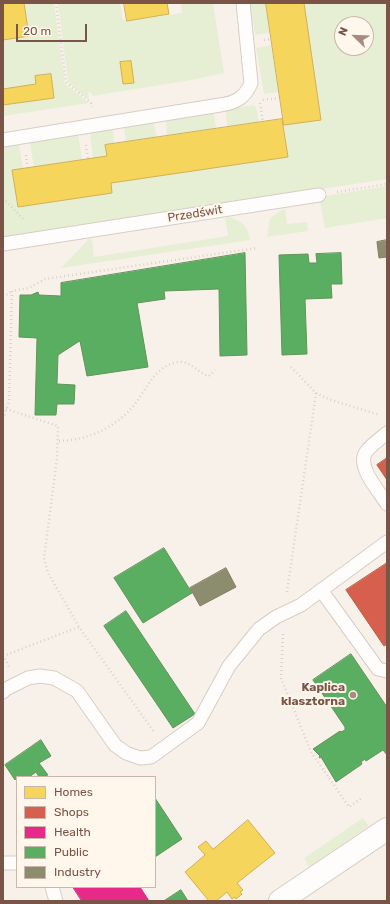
<!DOCTYPE html>
<meta charset="utf-8">
<style>
body{margin:0}
#map{position:relative;width:390px;height:904px;overflow:hidden;background:#f8f1ea;font-family:Rubik,sans-serif}
canvas{display:block}
.frame{position:absolute;inset:0;border:4px solid #7a5547;pointer-events:none}
.legend{position:absolute;left:16px;top:776px;width:140px;height:112px;box-sizing:border-box;background:#fff6ec;border:1px solid #cab6aa;margin:0;padding:5px 7px;list-style:none;font-size:12px;color:#7a5547}
.legend li{display:flex;align-items:center;gap:8px;height:20px}
.legend b{width:20px;border:1px solid #cab6aa}
.north{position:absolute;left:334px;top:16px;width:40px;height:40px;box-sizing:border-box;background:#fff6ec;border:1px solid #cab6aa;border-radius:50%;rotate:293deg;font-size:11px;font-weight:700;line-height:16px;text-align:center;color:#7a5547}
.north::after{content:'';display:block;margin:auto;width:14px;height:18px;background:#a68c80;clip-path:polygon(50% 0,100% 100%,50% 72%,0 100%)}
.scale{position:absolute;left:16px;top:24px;width:71px;height:18px;box-sizing:border-box;border:2px solid #7a5547;border-top:0;padding-left:5px;font-size:12px;line-height:14px;white-space:nowrap;color:#7a5547;-webkit-text-stroke:3px #fff6ec;paint-order:stroke}
</style>
<div id="map">
<canvas width="390" height="904"></canvas>
<div class="frame"></div>
<ul class="legend">
<li><b style="height:11px;background:#f6d55c"></b>Homes</li>
<li><b style="height:11px;background:#d6604d"></b>Shops</li>
<li><b style="height:11px;background:#e7298a"></b>Health</li>
<li><b style="height:11px;background:#5aae61"></b>Public</li>
<li><b style="height:11px;background:#8c8c6e"></b>Industry</li>
</ul>
<div class="north">N</div>
<div class="scale">20 m</div>
</div>
<script>
const context = document.querySelector('canvas').getContext('2d');
context.lineJoin = 'round';
function paint(path, color) { context.fillStyle = color; context.fill(path, 'evenodd'); }
function strokePath(path, color, width, dash) { context.strokeStyle = color; context.lineWidth = width; context.lineCap = dash ? 'butt' : 'round'; context.setLineDash(dash || []); context.stroke(path); }
function write(font, color, halo, rows, align = 'center') {
  context.font = font + ' Rubik,sans-serif'; context.lineWidth = 4; context.setLineDash([]); context.textBaseline = 'middle'; context.strokeStyle = halo; context.fillStyle = color; for (const [text, x, y, turn = 0] of rows) {
    context.save(); context.translate(x, y); context.rotate((+turn || 0) * Math.PI / 180); context.textAlign = isNaN(turn) ? turn : align; if (halo) context.strokeText(text, 0, 0); context.fillText(text, 0, 0); context.restore();
  }
}
paint(new Path2D(`
 M24,3H54L65,84L89,103L3,116V103L4,105L54,98L51,74L36,84L3,89V40L29,36Z
 M58,3H120L123,20L127,21L182,13L181,3H213L224,73L197,79L93,96L91,92H88L89,100L68,82Z
 M250,3H266L270,33L255,35Z
 M304,3H387V179L3,238V147L6,144H19L23,168L12,170L18,207L112,193L111,183L288,157L284,125L321,119ZM342,24H366V48H342Z
 M271,45L279,92L264,94L256,48Z
 M254,105L256,107L259,123L227,127L226,110Z
 M211,111L214,114L216,129L167,136L166,121L169,119Z
 M153,121L157,138L126,142L124,128Z
 M110,128L113,129L114,144L106,146L107,156L93,158L90,134L93,130Z
 M78,134L82,159L34,167L30,144L33,140Z
 M387,186V218L325,228L319,197Z
 M285,208L287,224L307,222L308,231L267,237L270,218Z
 M230,217C243,222 248,226 250,240L61,268L89,239H92L94,257L228,236L225,218Z
 M363,818L369,826L309,867L304,858Z`), '#e6efd3');
const homes = new Path2D(`
 M3,3H24L29,36L3,40Z
 M124,3H167L169,14L127,21Z
 M266,3H304L321,120L284,125Z
 M131,61L134,83L123,84L120,62Z
 M51,74L54,98L3,105V89L36,84L35,76Z
 M282,119L288,157L111,183L112,193L18,207L12,170L107,156L105,145Z
 M248,820L275,853L237,883L243,890L240,892L242,894L236,899L235,897L232,899L227,892L216,901H209L185,872L205,855L198,847L206,841L213,849Z`);
paint(homes, '#f6d55c');
strokePath(homes, '#d1af56', 1);
const shops = new Path2D(`
 M387,458V480L377,465Z
 M387,563V644L384,646L346,590Z`);
paint(shops, '#d6604d');
strokePath(shops, '#ba5d4b', 1);
const health = new Path2D(`
 M73,887H140L149,901H82Z`);
paint(health, '#e7298a');
strokePath(health, '#c63676', 1);
const public = new Path2D(`
 M245,253L247,355L220,356L219,289L164,291L165,299L137,303L148,367L87,376L80,341L78,342L58,355L57,384L75,385L74,404H57L56,415H35L37,338L19,337L20,295H31L38,292L39,295L61,296V283Z
 M341,253L342,284H331L332,298L305,299L307,354L282,355L279,255L308,254L309,263H317L316,254Z
 M164,548L192,593L143,623L114,578Z
 M126,611L195,714L173,728L104,626Z
 M351,654L387,707V755L383,750L366,761L365,759L361,762L362,764L336,782L321,757L319,758L320,756L313,749L340,731L341,732L345,730V727L313,680Z
 M41,740L51,756L39,763L48,775L39,777L36,772L29,777H17L15,780L5,765Z
 M155,798L182,839L155,857Z
 M181,890L188,901H164Z`);
paint(public, '#5aae61');
strokePath(public, '#649359', 1);
const industry = new Path2D(`
 M387,240V257L379,258L377,242Z
 M226,568L236,587L200,606L190,588Z`);
paint(industry, '#8c8c6e');
strokePath(industry, '#877c62', 1);
const service = new Path2D(`
 M3,140L220,105C235,103 245,98 251,83L243,3
 M3,244L319,195
 M387,433C380,439 371,445 366,452C356,466 379,491 387,504
 M321,590L378,669L387,671
 M3,692L6,689L28,678L40,676L54,678L77,691L115,745L126,753L140,758L151,757L198,723L229,666L259,629L276,617L301,605L387,542
 M3,863H17
 M52,887L56,901`);
const tertiary = new Path2D(`
 M280,901L387,829`);
strokePath(service, '#d7cdc7', 15);
strokePath(tertiary, '#d7cdc7', 24);
strokePath(new Path2D(`
 M56,3L66,82L91,103L92,107
 M264,40L271,39
 M263,100L279,98
 M260,103L263,122
 M86,145L88,158
 M26,155L27,167
 M337,192L387,184
 M3,198L25,221
 M3,297L12,291
 M291,367L316,393L331,400L380,415
 M6,409L58,426L57,459L44,558L48,573L79,627L154,732
 M3,419L9,402L12,291L29,288L45,279L257,248
 M59,441C87,440 110,430 130,410C146,393 153,365 179,362C191,361 199,374 209,376L215,370
 M287,592L316,393
 M283,634L281,678L311,752L349,807L363,797
 M3,655L9,667
 M3,656L79,627`), '#dcd0cc', 2.5, [1, 3]);
strokePath(service, '#fefdfc', 13);
strokePath(tertiary, '#fefdfc', 22);
for (const [x, y, r, color] of [
 [353,695,4,"#a68c80"]
]) { const dot = new Path2D(); dot.arc(x, y, r, 0, 2 * Math.PI); context.fillStyle = color; context.fill(dot); strokePath(dot, '#fff6ec', 1.5); }
write('12px', '#7a5547', '#fff6ec', [
 ["Przedświt",195,214,-9]
]);
write('bold 12px', '#7a5547', '#fff6ec', [
 ["Kaplica",345,688],
 ["klasztorna",345,702]
], 'right');
</script>
